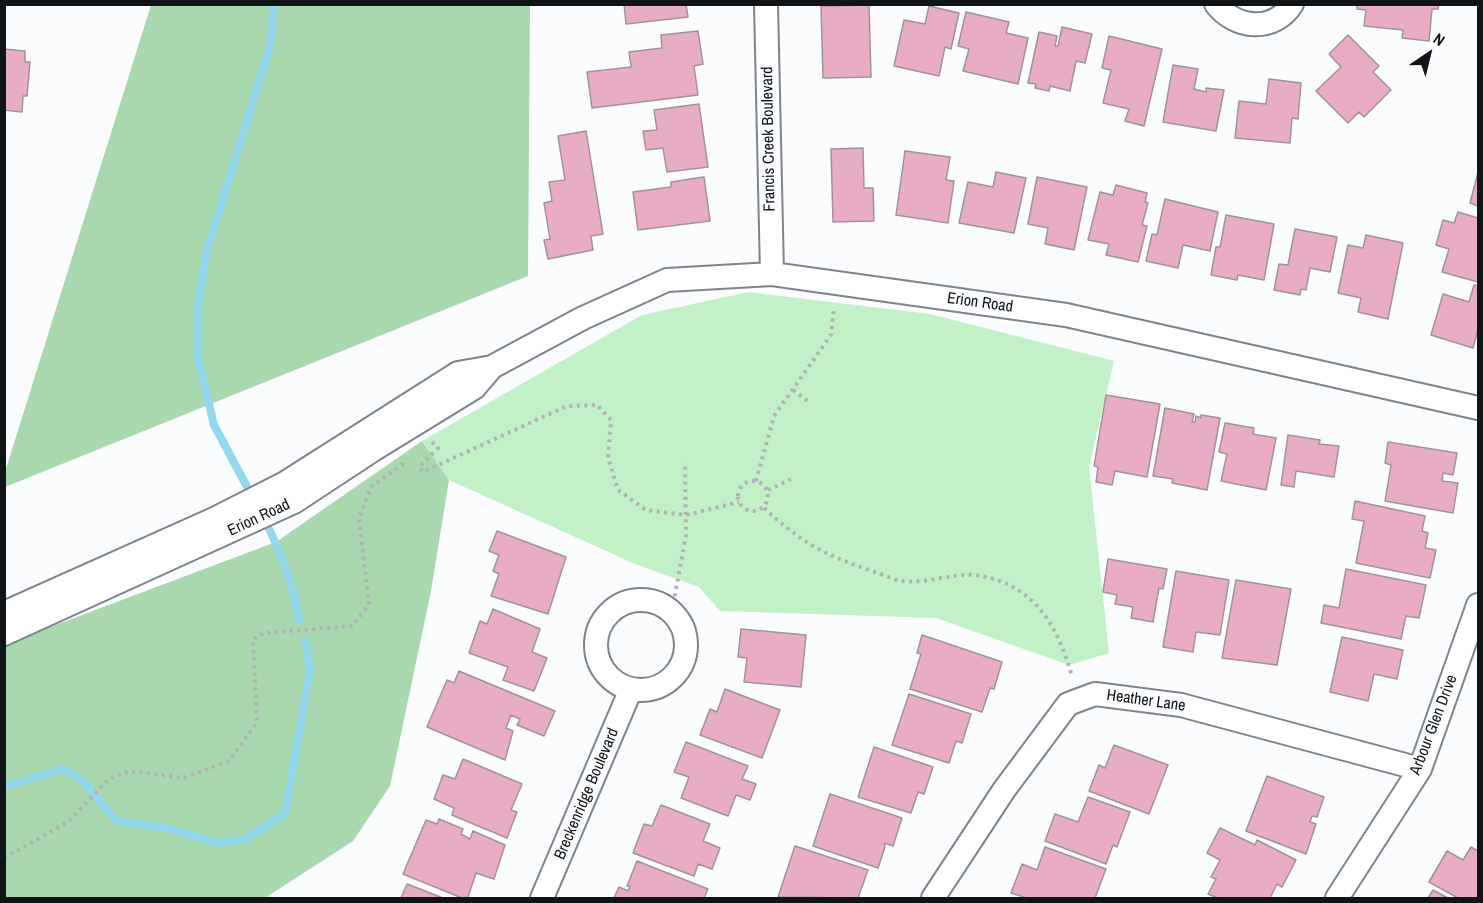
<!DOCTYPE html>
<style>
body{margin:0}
#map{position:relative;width:1483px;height:903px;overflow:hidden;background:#fafcfe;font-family:"Archivo Narrow",sans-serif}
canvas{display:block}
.frame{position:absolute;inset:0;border:6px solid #111417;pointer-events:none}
.north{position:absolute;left:1399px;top:24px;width:60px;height:60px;-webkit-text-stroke:4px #fafcfe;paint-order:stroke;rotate:35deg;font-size:16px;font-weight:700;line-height:24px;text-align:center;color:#111417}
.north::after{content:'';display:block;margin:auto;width:21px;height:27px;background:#111417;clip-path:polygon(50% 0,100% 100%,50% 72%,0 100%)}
</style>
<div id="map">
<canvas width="1483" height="903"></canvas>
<div class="frame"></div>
<div class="north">N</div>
</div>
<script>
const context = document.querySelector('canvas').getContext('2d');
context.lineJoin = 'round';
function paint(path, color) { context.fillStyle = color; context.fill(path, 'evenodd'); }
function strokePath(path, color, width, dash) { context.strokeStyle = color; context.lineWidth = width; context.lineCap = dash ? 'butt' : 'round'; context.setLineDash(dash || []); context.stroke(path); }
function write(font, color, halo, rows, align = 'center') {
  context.font = font + ' "Archivo Narrow",sans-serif'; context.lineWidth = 4.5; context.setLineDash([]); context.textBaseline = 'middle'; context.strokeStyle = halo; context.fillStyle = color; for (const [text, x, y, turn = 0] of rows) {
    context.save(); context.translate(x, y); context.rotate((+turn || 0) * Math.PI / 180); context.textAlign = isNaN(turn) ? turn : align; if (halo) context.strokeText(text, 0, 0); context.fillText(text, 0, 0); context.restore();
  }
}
paint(new Path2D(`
 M748,292L930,314L1114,361L1089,467L1109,653L1069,665L936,618L720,611L699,587L635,564L449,480L422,441L642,315Z`), '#c3f1c7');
paint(new Path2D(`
 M151,5H530L528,276L5,487V472Z
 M422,441L449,480L431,591L390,786L353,841L265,898H5V644L276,542Z`), '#a9d8ae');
strokePath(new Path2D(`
 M253,498L214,425L198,358V303L207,250L270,46L274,4
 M263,517C281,551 293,584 299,621
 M4,787L63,769L82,780L116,821L167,828L218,843L246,839L285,813L310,670L305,641`), '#94d8ee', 8);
const building = new Path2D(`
 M624,4H686L688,17L626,24Z
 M1357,4H1439L1438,9H1432L1429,41L1402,38L1403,30L1364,26L1366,10L1357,9Z
 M869,5L871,77L823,78L821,6Z
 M929,6L959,13L951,49L945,47L939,76L894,66L904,20L925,24Z
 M966,12L1009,22L1006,33L1028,38L1018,84L963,71L969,49L958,46Z
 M1062,27L1092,34L1085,63L1076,61L1070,91L1050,86L1049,91L1035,88L1036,84L1028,83L1039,32L1057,36L1055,46H1058Z
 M698,31L703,64L694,66L698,95L592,108L587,72L631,67L629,52L662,48L661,35Z
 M1348,35L1379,66L1373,72L1391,90L1364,117L1359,112L1348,123L1316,91L1341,67L1329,54Z
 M1109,36L1162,49L1144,126L1125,121L1129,109L1103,103L1111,70L1102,68Z
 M4,49L25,51V62H30L27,96H23L22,112L4,110Z
 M1173,65L1198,69L1194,89L1206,92V88L1224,90L1216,131L1163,122Z
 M1269,79L1301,83L1298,119L1292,118L1290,143L1235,138L1239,101L1266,104Z
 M699,104L708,167L667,172L663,148L646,150L643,131L657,130L654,110Z
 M586,131L603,234L591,236L593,250L548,259L544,240L550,239L544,203L552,201L549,182L565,180L558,136Z
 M863,148L864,188H873L874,221L833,222L831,149Z
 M905,151L950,157L946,180L954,181L948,223L896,215Z
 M996,172L1026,178L1014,233L959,223L968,182L993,187Z
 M1478,172V206L1470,203Z
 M704,177L710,221L638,230L633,192L671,187V182Z
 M1037,177L1087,187L1074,250L1045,244L1048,228L1028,224Z
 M1116,185L1147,193L1145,202L1148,203L1142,225L1147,226L1138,262L1106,255L1109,244L1088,240L1100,192L1113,195Z
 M1165,199L1218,212L1210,251L1183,245L1178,268L1146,261L1152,234L1157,235Z
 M1458,212L1478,218V282L1442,272L1449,249L1436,245L1443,220L1454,223Z
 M1226,215L1274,224L1264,280L1238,275L1237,280L1211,275L1216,247H1220Z
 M1295,229L1337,237L1330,272L1310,268L1306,290L1301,289L1300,295L1274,290L1279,264L1288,265Z
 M1366,235L1403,243L1388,319L1358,312L1361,298L1338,293L1348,245L1363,248Z
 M1474,285L1478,286V329L1473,348L1431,335L1443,294L1469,302Z
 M1106,395L1160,404L1147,477L1115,471L1112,485L1096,482L1098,467L1094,466Z
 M1165,408L1194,414L1192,422H1195L1196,416L1201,418V415L1220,418L1207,490L1172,483L1173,479L1153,476Z
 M1225,423L1254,428L1253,434L1276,438L1266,490L1221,481L1227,454L1219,452Z
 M1288,435L1320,440L1319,444L1339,446L1334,477L1296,471L1294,487L1281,485Z
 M1388,442L1457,453L1453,475L1443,473L1442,481L1458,483L1453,513L1385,501L1391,465L1385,463Z
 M1355,501L1425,516L1422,531L1428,533L1425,548L1436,550L1430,578L1356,563L1364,521L1352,519Z
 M497,531L566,557L548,614L491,596L499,574L493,571L499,555L489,551Z
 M1108,559L1167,569L1163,589L1159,588L1153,622L1131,618L1133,607L1115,604L1117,595L1103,592Z
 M1346,569L1426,585L1419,618L1406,616L1401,639L1321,623L1324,605L1339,608Z
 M1176,571L1229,580L1220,635L1196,632L1193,652L1163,647Z
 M1236,580L1291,589L1277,665L1222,658Z
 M493,609L540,629L532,652L547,658L534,691L503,680L508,667L469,653L480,621L487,624Z
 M741,629L806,635L801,687L744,682L747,658L738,657Z
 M922,635L1002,662L994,689L990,688L982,712L910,689L921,654L917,653Z
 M1342,637L1403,650L1397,679L1374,674L1368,701L1330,692Z
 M459,671L555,711L544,736L517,725L520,719L511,715L506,728L513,731L505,760L427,727L447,680L454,683Z
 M725,689L780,710L762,758L700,735L710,709L717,712Z
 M909,694L971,714L962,743L956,741L949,763L892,745Z
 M686,742L748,766L742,779L756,784L750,800L736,795L728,816L681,798L689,777L674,772Z
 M1114,745L1168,765L1149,814L1089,791L1099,765L1105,768Z
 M874,747L933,767L924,794L918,792L911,813L858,797Z
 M463,759L522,784L511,810L517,812L507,838L452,815L454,808L434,799L443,775L455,779Z
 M1267,776L1324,797L1317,817L1312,816L1310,822L1316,824L1306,854L1246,831Z
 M830,794L902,818L893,846L884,843L885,847L878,868L813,846Z
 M1088,797L1130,812L1117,847L1113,845L1106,864L1045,841L1055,814L1078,822Z
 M661,805L710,824L703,841L720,848L712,869L698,864L694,876L633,853L644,824L652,826Z
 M439,819L463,829L461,834L470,839L473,831L505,845L494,879L476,873L468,897L462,898L403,874L426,820L437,824Z
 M1220,828L1255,845L1257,840L1296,860L1282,887L1277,884L1270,898H1218L1208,894L1216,879L1211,877L1220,860L1207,853Z
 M795,846L868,870L858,898L778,897Z
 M1045,847L1106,869L1095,898H1027L1011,893L1022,864L1037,870Z
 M1471,847L1478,851V898H1458L1429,882L1447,851L1463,860Z
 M637,861L708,889L704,898H614L619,887L628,891L630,886H627Z
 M407,884L443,898H401Z
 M1433,890L1448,898H1428Z`);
paint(building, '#e8adc4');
strokePath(building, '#a09397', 1.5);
const minor = new Path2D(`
 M766,4L772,274
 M1216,4C1235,29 1274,33 1292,4
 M596 645a45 45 0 1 1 90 0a45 45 0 1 1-90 0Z
 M4,613L214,519L285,483L458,373L492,367L583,318L667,280L772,274L1066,315L1478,408
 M4,634L294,502L373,450L474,388L492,367
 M542,898L631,689
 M933,898L1004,790L1068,704L1095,694L1181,705L1420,769
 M1337,898L1420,769L1478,605`);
strokePath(minor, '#7c848c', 26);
strokePath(new Path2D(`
 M793,390L809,402
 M432,442L438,448L419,467L423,472L567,406L597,405L611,420L608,457L618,490L646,510L686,515L739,502
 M756,481L774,416L831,335L834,307
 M738 496a15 15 0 1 1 30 0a15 15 0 1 1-30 0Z
 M768,490L795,477
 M764,508C801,542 824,555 872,571C882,574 893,580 903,581C926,584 952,573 975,575C1034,583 1057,625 1072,676
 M672,611L686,535L685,462
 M4,858L68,822L110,778L130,771L184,778L229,761L257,722L253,639L264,633L352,626L369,605L359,518L371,487L404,463`), '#b0b3b5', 4, [3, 4.5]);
strokePath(minor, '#fff', 22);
write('16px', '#111417', '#fafcfe', [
 ["Francis Creek Boulevard",769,139,-91],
 ["Erion Road",980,303,8],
 ["Erion Road",259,518,-25],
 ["Heather Lane",1146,701,8],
 ["Arbour Glen Drive",1434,725,-69],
 ["Breckenridge Boulevard",587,794,-67]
]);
</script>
